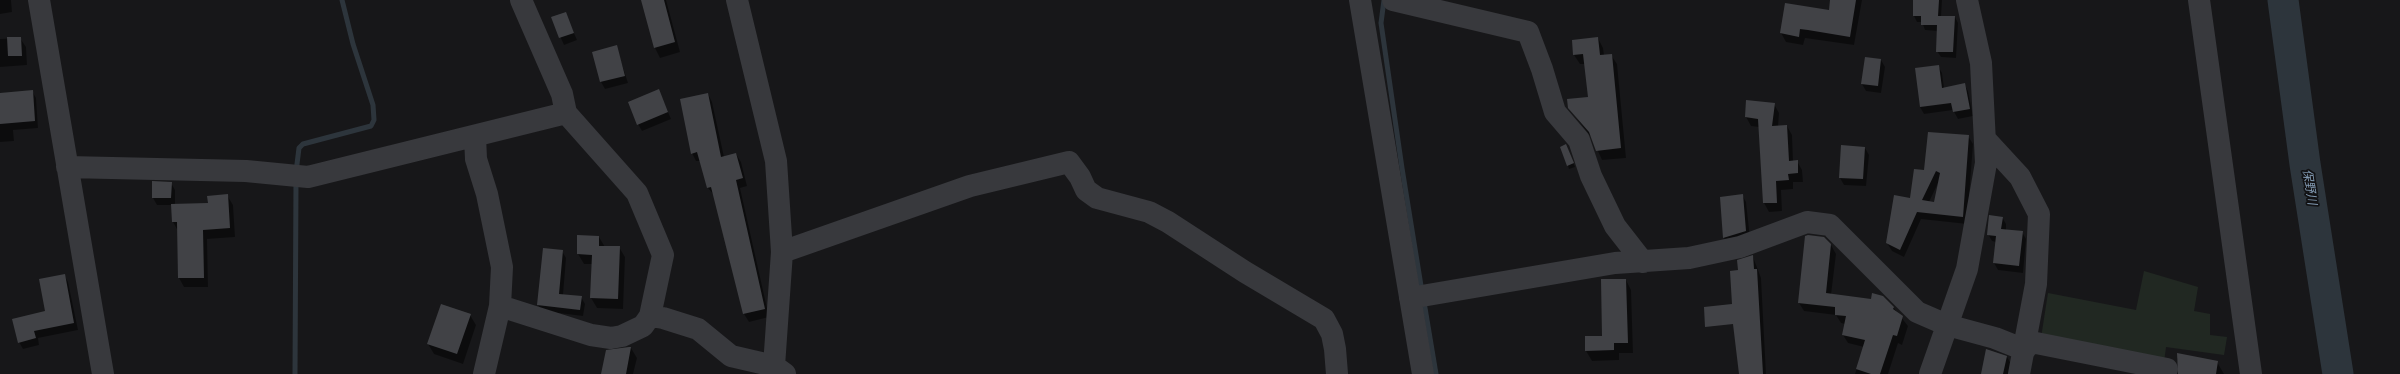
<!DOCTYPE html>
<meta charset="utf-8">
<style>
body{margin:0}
canvas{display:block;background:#171719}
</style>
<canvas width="2400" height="374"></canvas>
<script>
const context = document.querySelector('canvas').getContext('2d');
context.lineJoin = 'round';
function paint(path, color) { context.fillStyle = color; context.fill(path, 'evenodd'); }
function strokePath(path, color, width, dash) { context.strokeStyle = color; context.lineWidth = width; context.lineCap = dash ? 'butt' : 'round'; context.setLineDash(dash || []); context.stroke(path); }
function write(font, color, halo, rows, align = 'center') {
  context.font = font + ' "Varela Round","Noto Sans JP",sans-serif'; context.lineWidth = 3.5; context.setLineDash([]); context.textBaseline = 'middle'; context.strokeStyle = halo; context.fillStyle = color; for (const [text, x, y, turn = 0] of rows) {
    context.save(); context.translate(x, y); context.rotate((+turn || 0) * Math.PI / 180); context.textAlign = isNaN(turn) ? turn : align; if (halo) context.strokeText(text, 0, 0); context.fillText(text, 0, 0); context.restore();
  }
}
paint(new Path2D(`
 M2144,271L2198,287L2194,311L2210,314V335L2227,337L2224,355L2166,347L2164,362L2041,338L2048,293L2136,310Z`), '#212822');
paint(new Path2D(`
 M0,0H11L12,12L0,14Z
 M642,0H666L680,52L660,58L655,48Z
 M1831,0H1862L1854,45L1805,38L1803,45L1786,42L1781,33L1829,12Z
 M1914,0H1942L1941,17H1955L1958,23L1956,58L1941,57L1937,51L1938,31L1925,30L1922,22H1917L1914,16Z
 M565,13L577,40L564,45L552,18Z
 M20,38L26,47L27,65L0,67V39Z
 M1598,38L1603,48L1604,55H1611L1617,64L1626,158L1602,160L1592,138L1569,108L1589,98L1585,64H1580L1574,55Z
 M616,46L628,83L605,89L601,82Z
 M1881,60L1885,67L1881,93L1866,91L1862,84Z
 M1938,66L1942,73L1944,88L1964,84L1968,91L1973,116L1958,119L1953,110L1924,114L1920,107Z
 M32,91L36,98L38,128L13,130L14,141L0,142V94Z
 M659,91L671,119L642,131L638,124Z
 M708,94L712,102L724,157L736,154L741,162L747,186L740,188L769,317L749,322L744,314L714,195L708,188L700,161H696L692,153Z
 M1774,104L1779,113L1778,127L1787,126L1792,135L1793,161H1797L1802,170L1803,182H1793V189L1781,190L1782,211L1769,212L1764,203L1759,127L1751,126L1746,117Z
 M1968,136L1973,144L1967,224L1921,219L1904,257L1892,251L1887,243L1925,171ZM1938,183L1935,203L1929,202Z
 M1567,147L1575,167L1569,169L1568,166Z
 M1865,148L1869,155L1866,186L1844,185L1840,178Z
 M171,183L175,190V205L209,204L227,195L233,205L235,237L207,239L208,287H184L179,278L178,231L173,222L172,205H157L153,198Z
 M1742,195L1746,202L1750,238L1728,244L1724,238Z
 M2002,217L2006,224V230L2022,232L2026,239L2023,273L1998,270L1994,263L1996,242L1992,241L1988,234Z
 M578,236L599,237L605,247H619L625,257L623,309L597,308L591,298L592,264H584L578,254Z
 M1831,245L1836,254L1831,295L1893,307L1908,326L1902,345L1898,343L1888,374H1855L1864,347L1848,343L1843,335L1845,324L1841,323L1836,315L1804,311L1799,303Z
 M562,251L566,258L563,295L581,297L585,304L583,316L542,311L538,305Z
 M1753,257L1761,278L1766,374H1741L1739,271Z
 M64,275L68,282L78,330L38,338L39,345L23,349L19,342L47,312Z
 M1626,280L1631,290L1633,353H1619V360L1592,361L1586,351L1603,337Z
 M470,315L476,325L463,364L434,354L428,344Z
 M631,348L637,358L633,374H602L607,351Z
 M2178,354L2217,362L2224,374H2179L2180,372L2177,360Z
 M2007,357L2011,364L2009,374H1982Z`), '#0007');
strokePath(new Path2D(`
 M1384,0L1381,23L1402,168L1422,292
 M296,172L299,148L303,144L371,126L374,120L373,105L353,44L342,0
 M1424,302L1436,374
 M295,374L296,182`), '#2d353c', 5);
strokePath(new Path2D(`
 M2283,0L2305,164L2338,374`), '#2d353c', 31);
paint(new Path2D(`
 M641,0H664L675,42L654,48Z
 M1830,0H1856L1850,37L1808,30L1800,29L1799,37L1780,33L1785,3L1829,10Z
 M1913,0H1939L1938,16H1955L1953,52H1936L1937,25H1921V16H1913Z
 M566,12L574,33L559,38L551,17Z
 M7,37H21L22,56H8Z
 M1598,37L1600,55L1612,54L1621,148L1596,151L1589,132L1568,108L1567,99L1588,97L1583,54L1573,55L1572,40Z
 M617,45L625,76L600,82L592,52Z
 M1865,57L1881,59L1878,86L1861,84Z
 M1939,65L1942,88L1965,83L1970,109L1953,112L1951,103L1920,107L1915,68Z
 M659,89L668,112L637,125L628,102Z
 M33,90L35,121L0,124V93Z
 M708,93L721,157L736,153L743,178L736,180L765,309L743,314L711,187L707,188L697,152L691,154L680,99Z
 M1746,100L1775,103L1772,126L1787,125L1789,161L1798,160V173L1788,174L1789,180L1776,181L1777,203H1763L1758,119L1745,117Z
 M1928,132L1969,135L1963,217L1917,212L1900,250L1886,243L1894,195L1910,198L1914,169L1924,170ZM1936,171L1940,173L1934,202L1922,200Z
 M1566,144L1574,163L1567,166L1560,147Z
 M1841,145L1865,147L1863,179L1839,178Z
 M152,181L172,182L171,198H152Z
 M228,194L230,228L203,230L204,278H178L177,222H172L171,204L208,203L207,196Z
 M1743,194L1746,231L1723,238L1720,197Z
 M1989,215L2003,217L2001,229L2023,231L2019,266L1993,263L1996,236L1987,235Z
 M577,235L599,236V246H620L618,299L590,298L592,255L577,254Z
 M1808,235L1824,237L1831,244L1826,293L1871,299L1872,293L1883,296L1894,307L1893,309L1903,316L1897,336L1893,335L1880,374H1871L1856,369L1865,340L1842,335L1846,316L1835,315V307L1798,303L1805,236Z
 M543,248L563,250L559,294L582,296L580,310L537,305Z
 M1753,255L1754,269H1757L1763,374H1739L1733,324L1705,327L1704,307L1732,304L1730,271L1738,270L1737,260Z
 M65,274L74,323L34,331L36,338L18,343L12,319L45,311L39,279Z
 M1601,279H1626L1628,343H1614V350L1585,351V336H1602Z
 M441,304L471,314L457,354L427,344Z
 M629,347H631L626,374H601L606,350Z
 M1986,349L2007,356L2003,374H1981Z
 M2177,353L2218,361L2216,374H2178Z`), '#414246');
strokePath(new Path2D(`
 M39,0L103,374
 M737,0L776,161L782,252L774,366
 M1360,0L1423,374
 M1393,0L1528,32L1542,69L1555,112L1579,140L1591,176L1615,226L1643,262
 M2199,0L2251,374
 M475,136L476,159L487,194L502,267L500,306L484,374
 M1985,139L2020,177L2039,214L2036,284L2019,374
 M67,167L246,171L308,177L566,113
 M782,252L970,186L1069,162L1080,177L1086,190L1097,198L1149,212L1168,222L1245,272L1324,319L1332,334L1335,349L1337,374
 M1410,298L1615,263L1689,258L1740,247L1807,222L1830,225L1917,312L1947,325L1995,338L2025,350
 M500,306L591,335L611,338L622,336L643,326L650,316L663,255L637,193L566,113L562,94L521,0
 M650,316L663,318L698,329L731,356L774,366L785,374
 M2026,341L2167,369
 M1930,374L1967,269L1986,163L1981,63L1967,0`), '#38393d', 22);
write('italic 12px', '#829ab2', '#121214', [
 ["保野川",2309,187,81]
]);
</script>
